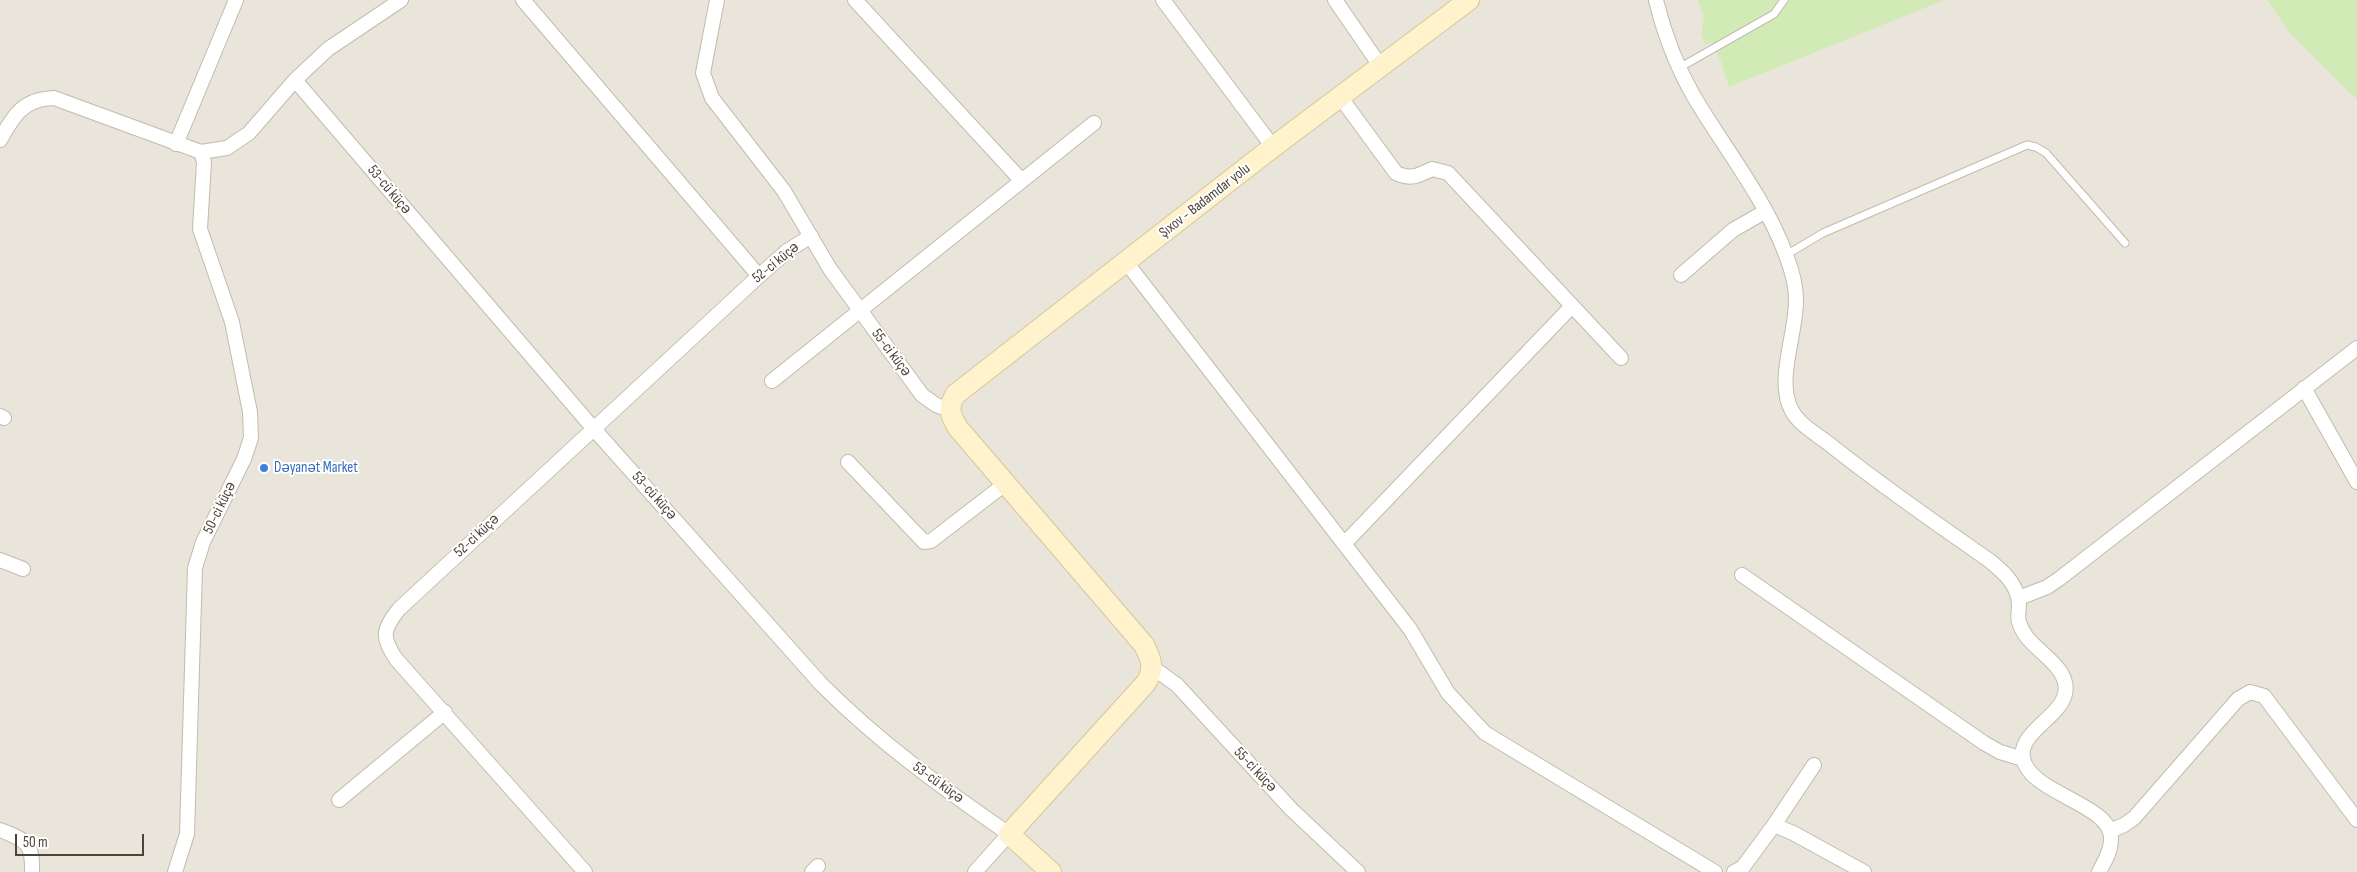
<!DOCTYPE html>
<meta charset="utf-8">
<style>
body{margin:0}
#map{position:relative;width:2357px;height:872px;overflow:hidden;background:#f6f3ec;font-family:"Sofia Sans Condensed",sans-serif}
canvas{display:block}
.scale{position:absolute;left:15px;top:834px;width:129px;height:22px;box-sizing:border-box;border:2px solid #4b4439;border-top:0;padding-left:6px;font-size:15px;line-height:18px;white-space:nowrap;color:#4b4439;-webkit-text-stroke:4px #fff;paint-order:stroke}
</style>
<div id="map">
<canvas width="2357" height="872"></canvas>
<div class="scale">50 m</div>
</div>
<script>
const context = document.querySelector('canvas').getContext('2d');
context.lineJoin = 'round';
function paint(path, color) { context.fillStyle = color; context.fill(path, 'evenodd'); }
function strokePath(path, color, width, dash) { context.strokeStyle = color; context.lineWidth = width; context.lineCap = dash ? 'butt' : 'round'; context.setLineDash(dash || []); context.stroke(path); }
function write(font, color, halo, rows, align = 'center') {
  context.font = font + ' "Sofia Sans Condensed",sans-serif'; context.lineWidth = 4; context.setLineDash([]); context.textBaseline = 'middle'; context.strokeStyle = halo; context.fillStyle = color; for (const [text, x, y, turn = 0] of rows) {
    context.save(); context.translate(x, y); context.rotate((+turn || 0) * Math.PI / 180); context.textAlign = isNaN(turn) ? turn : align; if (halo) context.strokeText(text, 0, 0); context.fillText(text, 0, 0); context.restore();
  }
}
paint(new Path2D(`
 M0,0H2357V872H0Z`), '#eae5da');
paint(new Path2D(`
 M1698,0H1944L1729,87L1721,62L1711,42L1705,45L1701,34L1704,18Z
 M2267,0H2357V100L2290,33Z`), '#d2eab5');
const lane = new Path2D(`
 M1679,68L1774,14L1784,0
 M1786,255L1823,233L2027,145L2036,147L2046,153L2125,243`);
const street = new Path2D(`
 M523,0L759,276
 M717,0L703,73L712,98L784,191L830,269L922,395L936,405L949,410
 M855,0L1021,180
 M1163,0L1273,147
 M1335,0L1381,67
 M1656,0C1664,33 1676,65 1693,95C1724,148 1764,196 1786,255C1791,268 1796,284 1796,299C1797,332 1775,381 1792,411C1799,424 1816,434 1828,443C1880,485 1936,523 1990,561C2002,571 2014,581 2018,597C2022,614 2012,615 2026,636C2038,653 2071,669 2065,694C2060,717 2018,733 2023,758C2029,794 2114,804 2111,840C2111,852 2104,862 2099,872
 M295,80L593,428L821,684C880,743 941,787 1009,834L975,872
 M1341,98L1396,173C1410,180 1418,176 1432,169L1448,173L1621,358
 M0,140C14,115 23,99 54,98L201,152L227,148L249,133L295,80L328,49L401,0
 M176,144L236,0
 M1126,262L1410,629L1448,693L1485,733L1715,872
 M1681,275L1733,230L1766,211
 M772,381L1094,123
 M2304,388L2357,482
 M0,416L4,418
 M848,462L924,542L931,541L1005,484
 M1344,544L1572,306
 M0,560L23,569
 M1742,575L1984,743L2000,752L2023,759
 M2019,598L2047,587L2059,579L2357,348
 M1152,667L1177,685L1291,809L1358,872
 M339,800L445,712
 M1774,825L1814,765
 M0,830C26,840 33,843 32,872
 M2110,831L2124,825L2134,818L2238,699L2250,692L2264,696L2357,820
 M175,872L187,834L195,568L203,542L244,459L251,438L250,412L232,322L200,229L204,162L201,152
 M585,872L396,659C381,637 383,629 399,609L759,276L787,251L811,236
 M812,872L818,866
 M1734,872L1743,867L1774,825L1793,833L1864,872`);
const secondary = new Path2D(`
 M1051,872L1009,834L1145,684C1155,670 1152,660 1144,645L958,428C950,415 947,407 956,394L1273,147L1469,0`);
strokePath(lane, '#c2bbae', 9);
strokePath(street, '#c2bbae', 16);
strokePath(secondary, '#d6c79b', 22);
strokePath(lane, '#fff', 7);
strokePath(street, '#fff', 14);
strokePath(secondary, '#fff3cd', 20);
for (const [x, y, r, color] of [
 [264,468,5,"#3f7fe0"]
]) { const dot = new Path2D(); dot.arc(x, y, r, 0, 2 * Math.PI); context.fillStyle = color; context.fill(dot); strokePath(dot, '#fff', 2); }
write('15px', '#4b4439', '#fff', [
 ["53-cü küçə",389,190,50],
 ["Şıxov - Badamdar yolu",1205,201,-38],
 ["52-ci küçə",776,263,-39],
 ["55-ci küçə",891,353,53],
 ["53-cü küçə",654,496,48],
 ["50-ci küçə",220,508,-64],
 ["52-ci küçə",477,536,-43],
 ["55-ci küçə",1255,770,47],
 ["53-cü küçə",938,783,36]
]);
write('15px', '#366cbe', '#fff', [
 ["Dəyanət Market",274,468]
], 'left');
</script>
